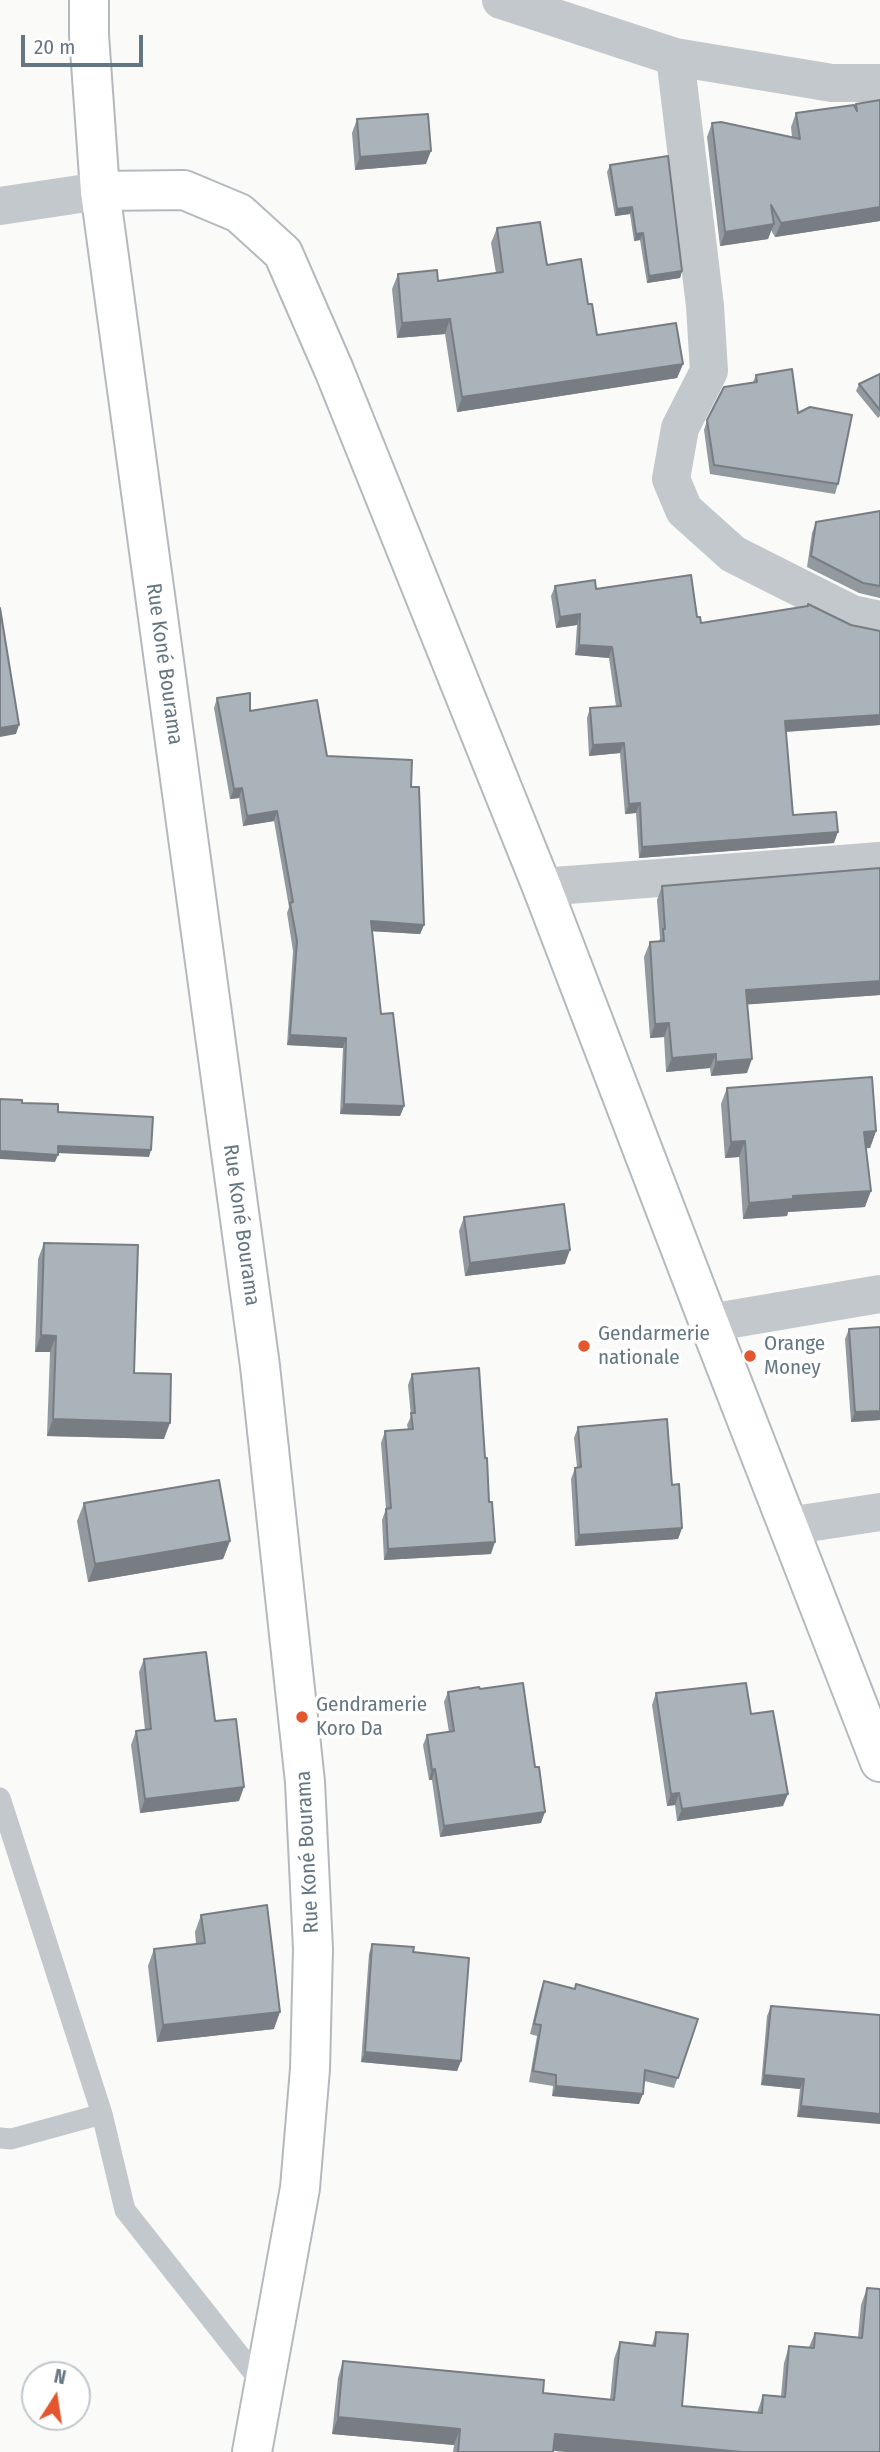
<!DOCTYPE html>
<meta charset="utf-8">
<style>
body{margin:0}
#map{position:relative;width:880px;height:2452px;overflow:hidden;background:#fafaf8;font-family:"Fira Sans Condensed",sans-serif}
canvas{display:block}
.north{position:absolute;left:21px;top:2361px;width:70px;height:70px;box-sizing:border-box;background:#fff;border:2px solid #c1c8cd;border-radius:50%;rotate:12deg;font-size:19px;font-weight:700;line-height:28px;text-align:center;color:#657683}
.north::after{content:'';display:block;margin:auto;width:24px;height:32px;background:#e4572e;clip-path:polygon(50% 0,100% 100%,50% 72%,0 100%)}
.scale{position:absolute;left:21px;top:35px;width:122px;height:32px;box-sizing:border-box;border:4px solid #657683;border-top:0;padding-left:9px;font-size:21px;line-height:24px;white-space:nowrap;color:#657683;-webkit-text-stroke:5px #fff;paint-order:stroke}
</style>
<div id="map">
<canvas width="880" height="2452"></canvas>
<div class="north">N</div>
<div class="scale">20 m</div>
</div>
<script>
const context = document.querySelector('canvas').getContext('2d');
context.lineJoin = 'round';
function strokePath(path, color, width, dash) { context.strokeStyle = color; context.lineWidth = width; context.lineCap = dash ? 'butt' : 'round'; context.setLineDash(dash || []); context.stroke(path); }
function paint(path, color) { context.fillStyle = color; context.fill(path, 'evenodd'); }
function write(font, color, halo, rows, align = 'center') {
  context.font = font + ' "Fira Sans Condensed",sans-serif'; context.lineWidth = 7; context.setLineDash([]); context.textBaseline = 'middle'; context.strokeStyle = halo; context.fillStyle = color; for (const [text, x, y, turn = 0] of rows) {
    context.save(); context.translate(x, y); context.rotate((+turn || 0) * Math.PI / 180); context.textAlign = isNaN(turn) ? turn : align; if (halo) context.strokeText(text, 0, 0); context.fillText(text, 0, 0); context.restore();
  }
}
const secondary = new Path2D(`
 M100,191L184,190L239,213L283,253L334,370L542,887L709,1323L880,1762`);
const highway = new Path2D(`
 M89,0V35L100,191L260,1366L305,1782L313,1949L310,2069L300,2188L252,2452`);
strokePath(secondary, '#b3babf', 42);
strokePath(highway, '#b4b9bd', 42);
strokePath(new Path2D(`
 M0,1798L102,2114L125,2210L264,2386
 M0,2138L11,2139L102,2114`), '#c3c8cc', 21);
strokePath(new Path2D(`
 M501,0L675,57L832,83H880
 M675,57L705,306L709,371L680,428L671,479L684,510L733,554L852,614L880,620
 M0,206L100,191
 M542,887L880,861
 M709,1323L880,1294
 M788,1526L880,1512`), '#c3c8cc', 38);
strokePath(secondary, '#fff', 38);
strokePath(highway, '#fff', 38);
paint(new Path2D(`
 M880,100V221L775,237L771,230L768,239L720,246L707,137L712,123L792,137L791,127L796,113L855,107L856,104Z
 M357,119L426,164L355,170L352,133Z
 M610,165L682,271L680,278L647,283L640,240L634,241L630,214L615,216L607,172Z
 M497,228L547,265L588,304L597,335L683,364L677,378L457,412L445,334L397,338L392,289L398,274L438,281L496,273L491,243Z
 M880,374V416L878,418L856,391L859,384Z
 M756,375L798,413L838,484L835,494L710,474L704,430L707,420L753,382Z
 M880,511V598L859,593L807,567L812,533L816,522Z
 M555,586L596,589L697,617L701,623L807,607L808,604L851,625L880,631V725L786,732L793,815L834,843L639,858L636,813L625,814L620,753L589,756L587,718L590,708L616,706L609,658L575,655L577,625L556,628L551,596Z
 M217,698L250,711L327,756L411,787L424,925L420,934L372,931L381,1014L404,1106L400,1116L340,1114L343,1048L287,1045L293,951L287,913L289,907L274,821L243,826L239,798L230,799L214,708Z
 M662,886L880,995L748,1004L747,1073L711,1076L710,1068L666,1072L664,1037L650,1038L644,957L650,942H659L660,938L657,900Z
 M727,1088L876,1131L870,1148H866L865,1207L788,1212L787,1216L743,1219L739,1157L725,1158L721,1104Z
 M464,1217L565,1264L465,1276L459,1231Z
 M44,1243L134,1373L164,1439L47,1436L50,1352H35L38,1259Z
 M849,1329L880,1420L851,1422L845,1339Z
 M412,1374L491,1554L384,1560L382,1520L386,1509L381,1443L385,1431L408,1429L407,1425L411,1416L408,1385Z
 M578,1427L672,1485L682,1528L678,1539L575,1546L571,1479L575,1468L577,1467L574,1438Z
 M84,1503L230,1541L223,1559L88,1582L77,1521Z
 M144,1659L215,1721L239,1801L140,1813L131,1745L136,1731L145,1730L139,1672Z
 M448,1692L541,1823L440,1837L432,1780H429L423,1745L427,1735L449,1732L444,1702Z
 M656,1693L751,1714L783,1806L677,1821L675,1805L667,1806L652,1705Z
 M201,1915L274,2029L157,2042L148,1966L154,1949L196,1944L195,1932Z
 M372,1944L461,2061L457,2071L361,2062L369,1954Z
 M544,1981L698,2019L674,2088L644,2081L639,2104L552,2096L553,2086L529,2082L537,2036L530,2034L540,1992Z
 M771,2006L880,2015L797,2117L800,2089L761,2085L767,2016Z
 M867,2288L880,2452H567L553,2451V2452H453L454,2445L332,2434L338,2378L343,2361L543,2393L610,2400L614,2359L620,2342L652,2345L656,2332L682,2406L757,2413L763,2395L781,2396L784,2363L789,2346L809,2347L815,2333L858,2337L861,2305Z`), '#929a9f');
paint(new Path2D(`
 M431,151L426,164L355,170L360,157Z
 M632,207L630,214L615,216L617,209Z
 M880,207V221L775,237L781,223Z
 M774,224L768,239L720,246L725,232Z
 M643,233L640,240L634,241L636,234Z
 M682,271L680,278L647,283L649,276Z
 M450,319L445,334L397,338L402,323Z
 M683,364L677,378L457,412L462,397Z
 M580,614L577,625L556,628L560,617Z
 M579,645L612,647L609,658L575,655Z
 M880,715V725L781,732L785,721Z
 M19,725L16,734L0,737V728Z
 M624,743L620,753L589,756L593,745Z
 M242,788L239,798L230,799L234,789Z
 M640,803L636,813L625,814L629,804Z
 M277,811L274,821L243,826L247,816Z
 M838,832L834,843L639,858L642,847Z
 M371,921L424,925L420,934L368,931Z
 M880,981V995L741,1005L746,990Z
 M669,1023L664,1037L650,1038L655,1024Z
 M290,1035L346,1038L343,1048L287,1045Z
 M716,1054L710,1068L666,1072L672,1058Z
 M752,1059L747,1073L711,1076L716,1062Z
 M344,1104L404,1106L400,1116L340,1114Z
 M876,1131L870,1148L858,1149L864,1132Z
 M745,1141L739,1157L725,1158L731,1142Z
 M58,1146L151,1150L149,1157L56,1153Z
 M0,1151L58,1155L55,1162L0,1159Z
 M871,1191L865,1207L788,1212L787,1216L743,1219L749,1203L793,1196Z
 M570,1250L565,1264L465,1276L470,1263Z
 M41,1335L56,1336L50,1352H35Z
 M880,1411V1420L851,1422L855,1412Z
 M53,1419L170,1423L164,1439L47,1436Z
 M682,1528L678,1539L575,1546L579,1535Z
 M230,1541L223,1559L88,1582L95,1564Z
 M495,1542L491,1554L384,1560L388,1549Z
 M435,1769L432,1780H429L432,1770Z
 M244,1787L239,1801L140,1813L145,1799Z
 M679,1793L675,1805L667,1806L671,1794Z
 M788,1794L783,1806L677,1821L682,1809Z
 M545,1812L541,1823L440,1837L444,1826Z
 M280,2012L274,2029L157,2042L163,2025Z
 M365,2052L461,2061L457,2071L361,2062Z
 M764,2075L804,2079L800,2089L761,2085Z
 M556,2086L643,2094L639,2104L552,2096Z
 M801,2106L880,2114V2124L797,2117Z
 M338,2417L460,2429L454,2445L332,2434Z
 M555,2434L742,2452H567L549,2450Z`), '#777d82');
const building = new Path2D(`
 M880,100V207L781,223L771,205L774,224L725,232L712,123L721,122L800,139L796,113L854,105L857,111L856,104Z
 M428,114L431,151L360,157L357,119Z
 M668,156L682,271L649,276L643,233L636,234L632,207L617,209L610,165Z
 M540,222L547,265L581,259L588,304H592L597,335L676,323L683,364L462,397L450,319L402,323L398,274L437,270L438,281L503,272L497,228Z
 M792,369L798,413L810,407L852,415L838,484L714,465L707,420L724,387L757,382L756,375Z
 M880,374V410L859,384Z
 M880,511V586L863,583L811,556L816,522Z
 M691,575L697,617H700L701,623L808,606V604L851,625L880,631V715L785,721L793,815L836,812L838,832L642,847L640,803L629,804L624,743L593,745L590,708L621,706L612,647L579,645L580,614L560,617L555,586L595,580L596,589Z
 M0,608L19,725L0,728Z
 M250,693V711L317,700L327,756L412,760L411,787H419L424,925L371,921L381,1014L393,1013L404,1106L344,1104L346,1038L290,1035L297,941L290,903L293,902L277,811L247,816L242,788L234,789L217,698Z
 M880,868V981L746,990L752,1059L716,1062V1054L672,1058L669,1023L655,1024L650,942L664,941L663,929H665L662,886Z
 M872,1077L876,1131L864,1132L871,1191L793,1196V1199L749,1203L745,1141L731,1142L727,1088Z
 M0,1099L22,1100V1103L58,1104V1112L153,1117L151,1150L58,1146V1155L0,1151Z
 M564,1204L570,1250L470,1263L464,1217Z
 M44,1243L138,1245L134,1373L171,1374L170,1423L53,1419L56,1336L41,1335Z
 M880,1327V1411L855,1412L849,1329Z
 M479,1368L485,1458H487L489,1502H492L495,1542L388,1549L386,1509L391,1508L385,1431L413,1429L411,1413H415L412,1374Z
 M667,1419L672,1485L679,1484L682,1528L579,1535L575,1468L581,1467L578,1427Z
 M219,1480L230,1541L95,1564L84,1503Z
 M206,1652L215,1721L236,1719L244,1787L145,1799L136,1731L151,1729L144,1659Z
 M523,1683L535,1767H539L545,1812L444,1826L435,1769L432,1770L427,1735L454,1731L448,1692L479,1687L480,1689Z
 M746,1683L751,1714L773,1711L788,1794L682,1809L679,1793L671,1794L656,1693Z
 M267,1905L280,2012L163,2025L154,1949L205,1943L201,1915Z
 M372,1944L414,1947L413,1952L469,1958L461,2061L365,2052Z
 M544,1981L575,1989L576,1984L698,2019L678,2078L645,2070L643,2094L556,2086V2075L533,2071L541,2025L534,2024Z
 M771,2006L880,2015V2114L801,2106L804,2079L764,2075Z
 M867,2288L880,2289V2452H742L555,2434L553,2452H458L460,2429L338,2417L343,2361L544,2380L543,2393L614,2400L620,2342L655,2346L656,2332L688,2334L682,2406L762,2413L763,2395L785,2397L789,2346L814,2348L815,2333L862,2338Z`);
paint(building, '#aab3b9');
strokePath(building, '#777d82', 2);
for (const [x, y, r, color] of [
 [584,1346,7,"#e4572e"],
 [750,1356,7,"#e4572e"],
 [302,1717,7,"#e4572e"]
]) { const dot = new Path2D(); dot.arc(x, y, r, 0, 2 * Math.PI); context.fillStyle = color; context.fill(dot); strokePath(dot, '#fff', 2.5); }
write('21px', '#657683', '#fff', [
 ["Rue Koné Bourama",164,664,82],
 ["Rue Koné Bourama",241,1225,82],
 ["Rue Koné Bourama",308,1852,-93]
]);
write('21px', '#657683', '#fff', [
 ["Gendarmerie",598,1334],
 ["nationale",598,1358],
 ["Orange",764,1344],
 ["Money",764,1368],
 ["Gendramerie",316,1705],
 ["Koro Da",316,1729]
], 'left');
</script>
